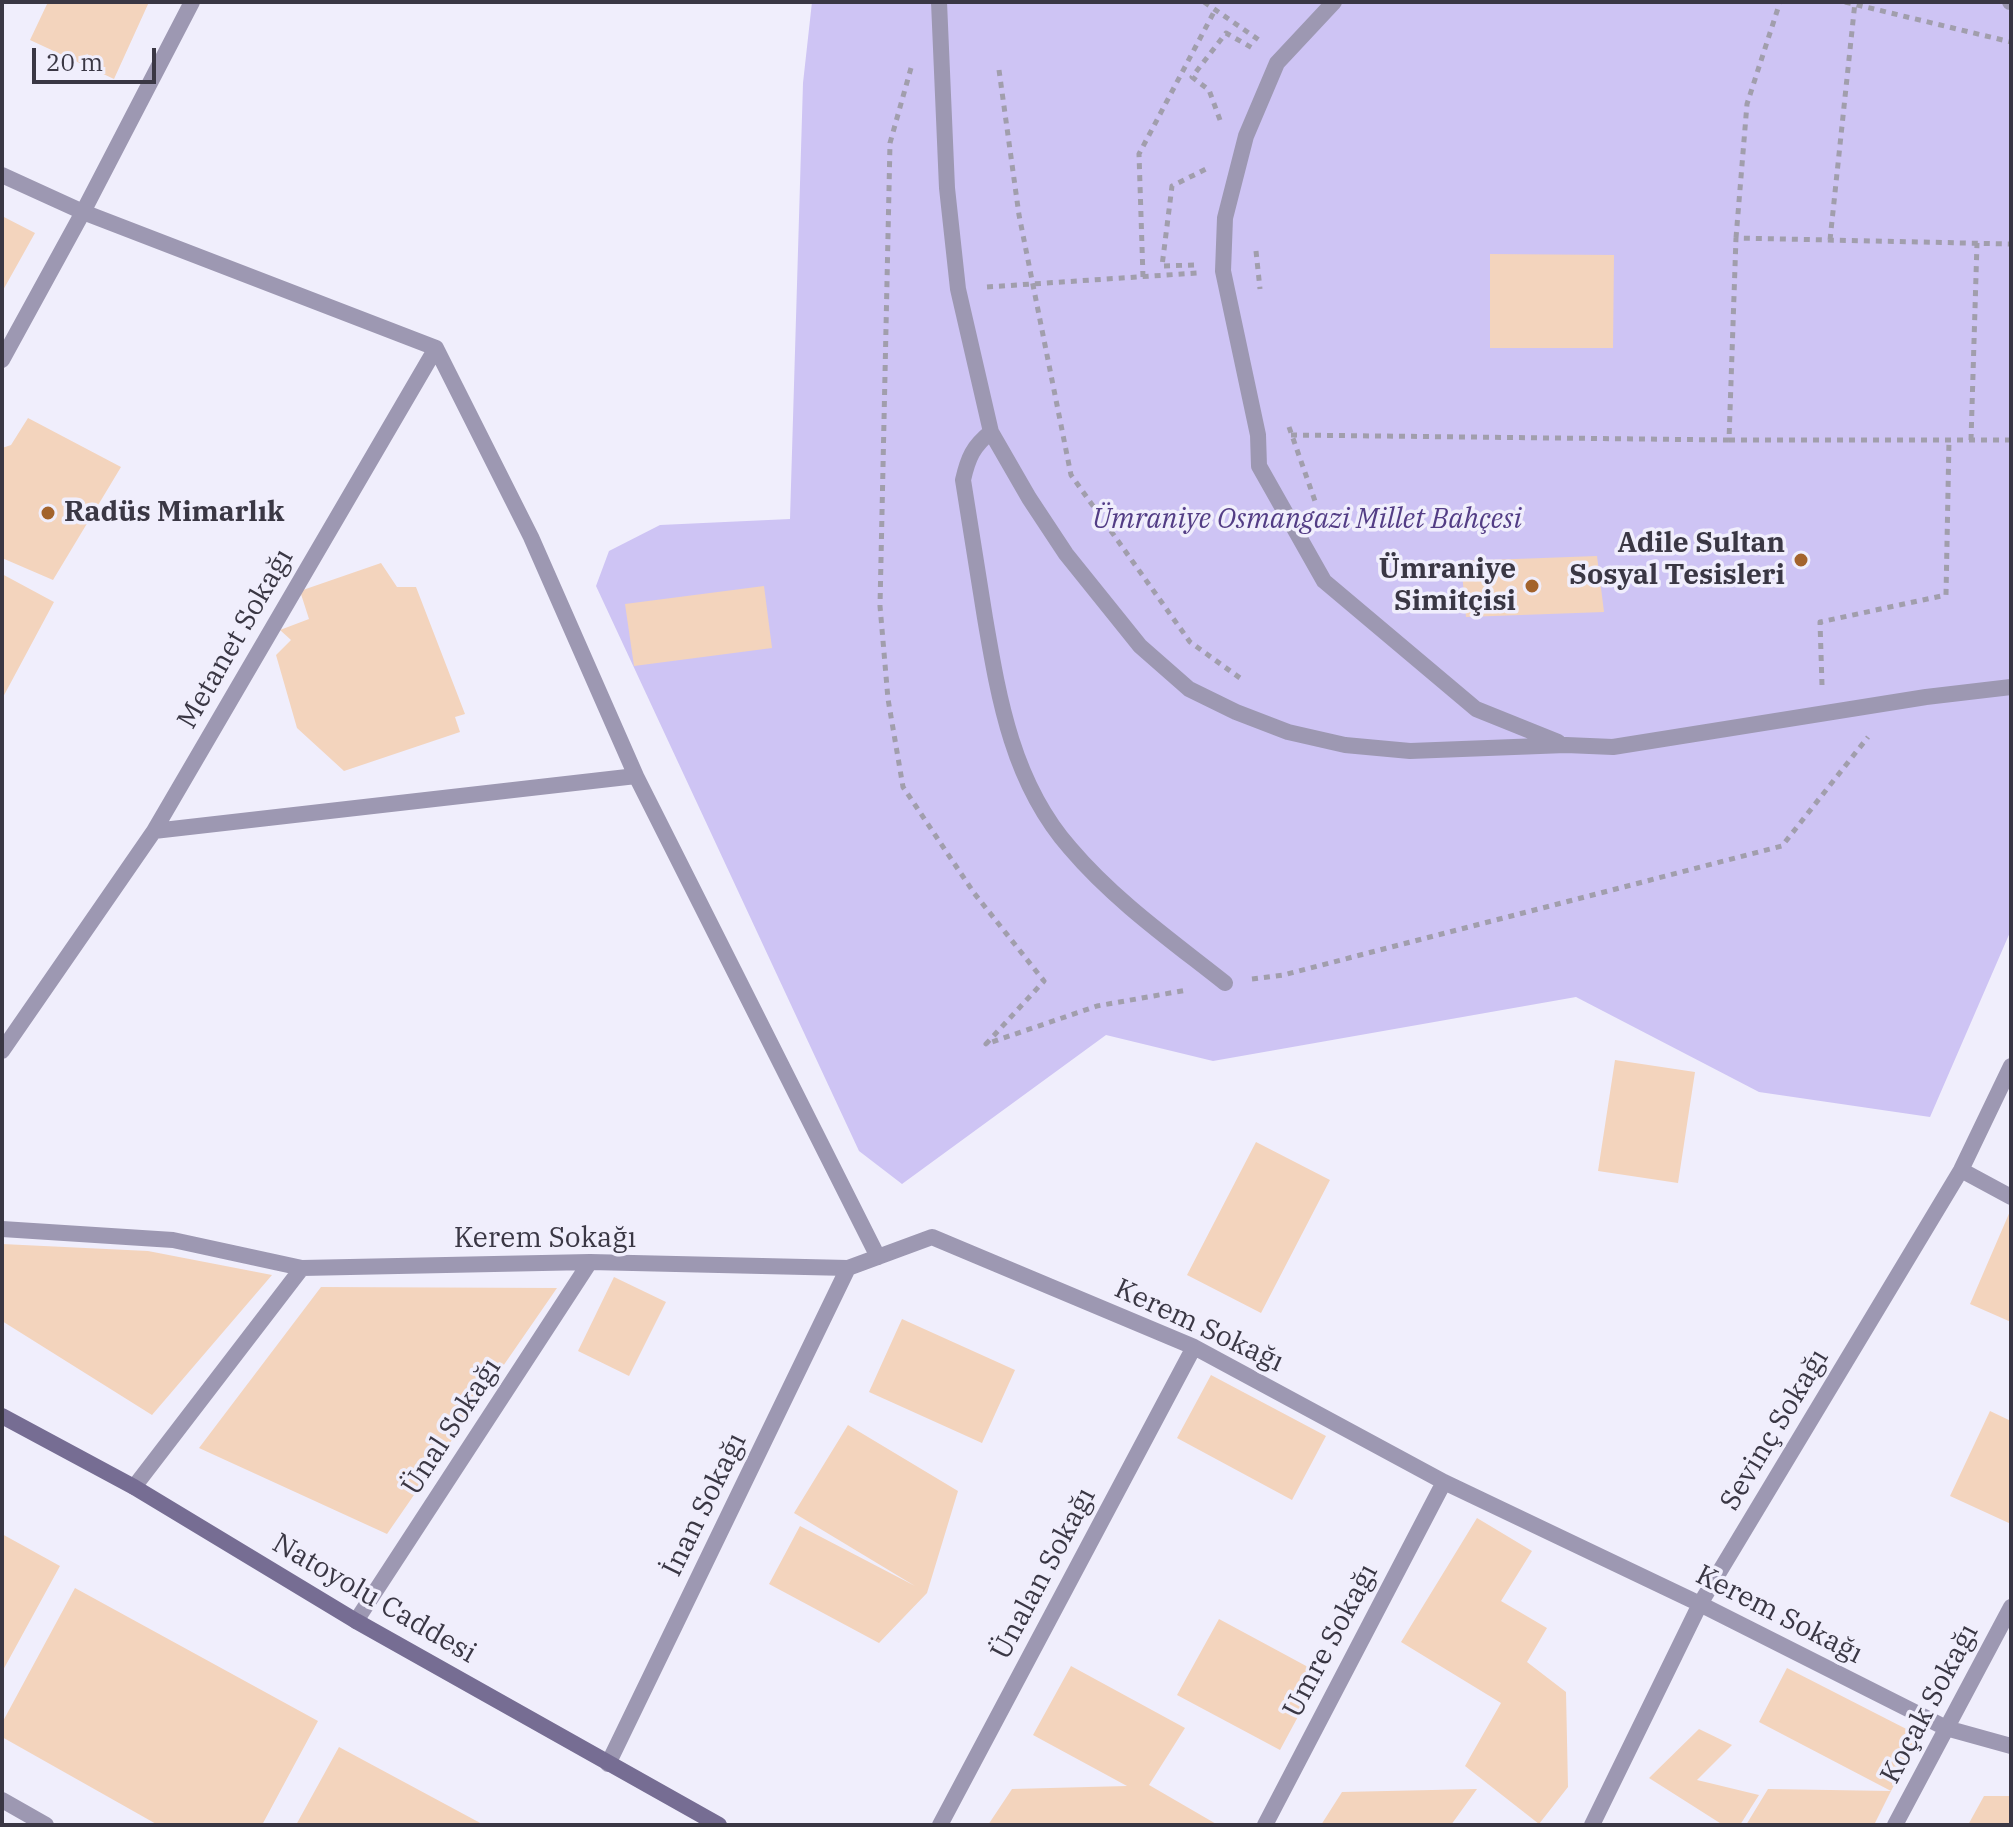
<!DOCTYPE html>
<meta charset="utf-8">
<style>
body{margin:0}
#map{position:relative;width:2013px;height:1827px;overflow:hidden;background:#f0eefc;font-family:"IBM Plex Serif",serif}
canvas{display:block}
.frame{position:absolute;inset:0;border:4px solid #3a3744;pointer-events:none}
.scale{position:absolute;left:32px;top:48px;width:124px;height:36px;box-sizing:border-box;border:4px solid #3a3744;border-top:0;padding-left:10px;font-size:24px;line-height:28px;white-space:nowrap;color:#3a3744;-webkit-text-stroke:6px #f0eefc;paint-order:stroke}
</style>
<div id="map">
<canvas width="2013" height="1827"></canvas>
<div class="frame"></div>
<div class="scale">20 m</div>
</div>
<script>
const context = document.querySelector('canvas').getContext('2d');
context.lineJoin = 'round';
function paint(path, color) { context.fillStyle = color; context.fill(path, 'evenodd'); }
function strokePath(path, color, width, dash) { context.strokeStyle = color; context.lineWidth = width; context.lineCap = dash ? 'butt' : 'round'; context.setLineDash(dash || []); context.stroke(path); }
function write(font, color, halo, rows, align = 'center') {
  context.font = font + ' "IBM Plex Serif",serif'; context.lineWidth = 7; context.setLineDash([]); context.textBaseline = 'middle'; context.strokeStyle = halo; context.fillStyle = color; for (const [text, x, y, turn = 0] of rows) {
    context.save(); context.translate(x, y); context.rotate((+turn || 0) * Math.PI / 180); context.textAlign = isNaN(turn) ? turn : align; if (halo) context.strokeText(text, 0, 0); context.fillText(text, 0, 0); context.restore();
  }
}
paint(new Path2D(`
 M812,2H2011V930L1930,1117L1759,1092L1576,997L1213,1061L1106,1035L902,1184L859,1151L596,586L609,551L660,525L790,519L803,83Z`), '#cec4f4');
paint(new Path2D(`
 M48,2H149L114,79L30,40Z
 M2,216L35,233L2,292Z
 M1490,254L1614,255L1613,348H1490Z
 M28,418L121,467L53,580L2,558V448L11,445Z
 M1597,556L1604,612L1466,617L1461,561Z
 M381,563L397,587H416L465,714L455,717L460,732L344,771L297,728L276,655L291,640L280,630L309,619L300,591Z
 M2,574L54,602L2,699Z
 M764,586L772,648L634,666L625,604Z
 M1615,1060L1695,1072L1678,1183L1598,1171Z
 M1256,1142L1330,1180L1261,1313L1187,1275Z
 M2011,1209V1322L1970,1304Z
 M2,1244L148,1251L272,1275L152,1415L2,1321Z
 M614,1277L666,1302L629,1376L578,1351Z
 M321,1287L557,1288L387,1534L199,1448Z
 M902,1319L1015,1370L982,1443L869,1392Z
 M1211,1375L1326,1436L1292,1500L1177,1438Z
 M1990,1411L2011,1421V1524L1950,1496Z
 M848,1425L958,1491L927,1593L879,1643L769,1584L800,1526L915,1586L794,1513Z
 M1477,1518L1532,1551L1501,1601L1547,1628L1527,1662L1566,1692L1568,1787L1539,1824L1465,1766L1501,1703L1401,1642Z
 M2,1534L60,1566L2,1672Z
 M75,1588L318,1721L262,1825H158L2,1737V1723Z
 M1219,1619L1321,1674L1280,1750L1177,1695Z
 M1071,1666L1185,1728L1149,1785L1218,1825H988L1012,1789L1127,1786L1033,1735Z
 M1787,1668L1920,1736L1891,1791L1759,1722Z
 M1699,1729L1732,1745L1697,1780L1759,1795L1740,1825H1723L1649,1778Z
 M339,1747L484,1825H296Z
 M1477,1789L1451,1825H1321L1342,1792Z
 M1768,1789L1891,1791L1874,1825H1746Z
 M1984,1796H2011V1825H1968Z`), '#f3d4bd');
strokePath(new Path2D(`
 M1204,2L1259,40
 M1845,2L2011,42
 M911,68L890,143L880,606L888,699L903,787L974,893L1044,981L986,1044L1097,1006L1187,990
 M999,70L1019,215L1071,475L1190,642L1240,678
 M1220,120L1209,90L1192,77L1226,33L1254,49
 M1736,238L1747,104L1780,2
 M1830,240L1855,2
 M1256,251L1260,289
 M1194,265L1162,266L1172,186L1208,168
 M1143,277L1139,154L1215,10
 M987,287L1197,273
 M1289,427L1315,501
 M1291,435L1729,440L1736,238L2011,244
 M1729,440H2011
 M1971,440L1977,243
 M1822,685L1820,622L1946,595L1949,440
 M1252,979L1283,975L1782,846L1868,737`), '#a19eac', 5, [6, 6]);
strokePath(new Path2D(`
 M939,2L947,188L958,289L991,432L1029,498L1066,554L1140,646L1189,689L1236,712L1288,732L1345,745L1410,751L1566,745L1613,747L1926,697L2011,687
 M1334,2L1277,63L1246,136L1225,218L1223,271L1258,435L1259,466L1324,581L1476,709L1558,742
 M2010,2H2011
 M991,432C973,446 968,458 963,480C970,526 978,572 985,618C999,700 1013,783 1070,848C1114,900 1172,941 1225,983`), '#9d98b2', 16);
strokePath(new Path2D(`
 M2,175L83,212L436,348L531,537L636,776L154,831L2,1051
 M2,360L83,212L192,2
 M636,776L878,1257
 M154,831L436,348
 M1961,1170L2011,1197
 M2,1229L173,1240L302,1268
 M134,1487L302,1268L590,1262L848,1268L932,1237L1194,1347L1444,1482L1700,1604L1946,1728L2011,1746
 M356,1621L590,1262
 M608,1764L848,1268
 M2,1800L46,1825
 M940,1825L1194,1347
 M1265,1825L1444,1482
 M1592,1825L1700,1604L1961,1170L2011,1066
 M1895,1825L2011,1607`), '#9d98b2', 16);
strokePath(new Path2D(`
 M2,1416L134,1487L356,1621L719,1825`), '#766d93', 16);
for (const [x, y, r, color] of [
 [48,513,8,"#a3632c"],
 [1801,560,8,"#a3632c"],
 [1532,586,8,"#a3632c"]
]) { const dot = new Path2D(); dot.arc(x, y, r, 0, 2 * Math.PI); context.fillStyle = color; context.fill(dot); strokePath(dot, '#f0eefc', 3); }
write('bold 28px', '#3a3744', '#f0eefc', [
 ["Radüs Mimarlık",64,513,"left"],
 ["Adile Sultan",1785,544],
 ["Sosyal Tesisleri",1785,576],
 ["Ümraniye",1516,570],
 ["Simitçisi",1516,602]
], 'right');
write('italic 28px', '#533d85', '#f0eefc', [
 ["Ümraniye Osmangazi Millet Bahçesi",1307,520]
]);
write('28px', '#3a3744', '#f0eefc', [
 ["Metanet Sokağı",236,639,-60],
 ["Kerem Sokağı",545,1239],
 ["Kerem Sokağı",1199,1326,25],
 ["Ünal Sokağı",452,1427,-57],
 ["Sevinç Sokağı",1775,1430,-59],
 ["İnan Sokağı",705,1505,-64],
 ["Ünalan Sokağı",1044,1574,-62],
 ["Natoyolu Caddesi",374,1599,30],
 ["Kerem Sokağı",1779,1615,27],
 ["Umre Sokağı",1331,1641,-62],
 ["Koçak Sokağı",1930,1704,-62]
]);
</script>
